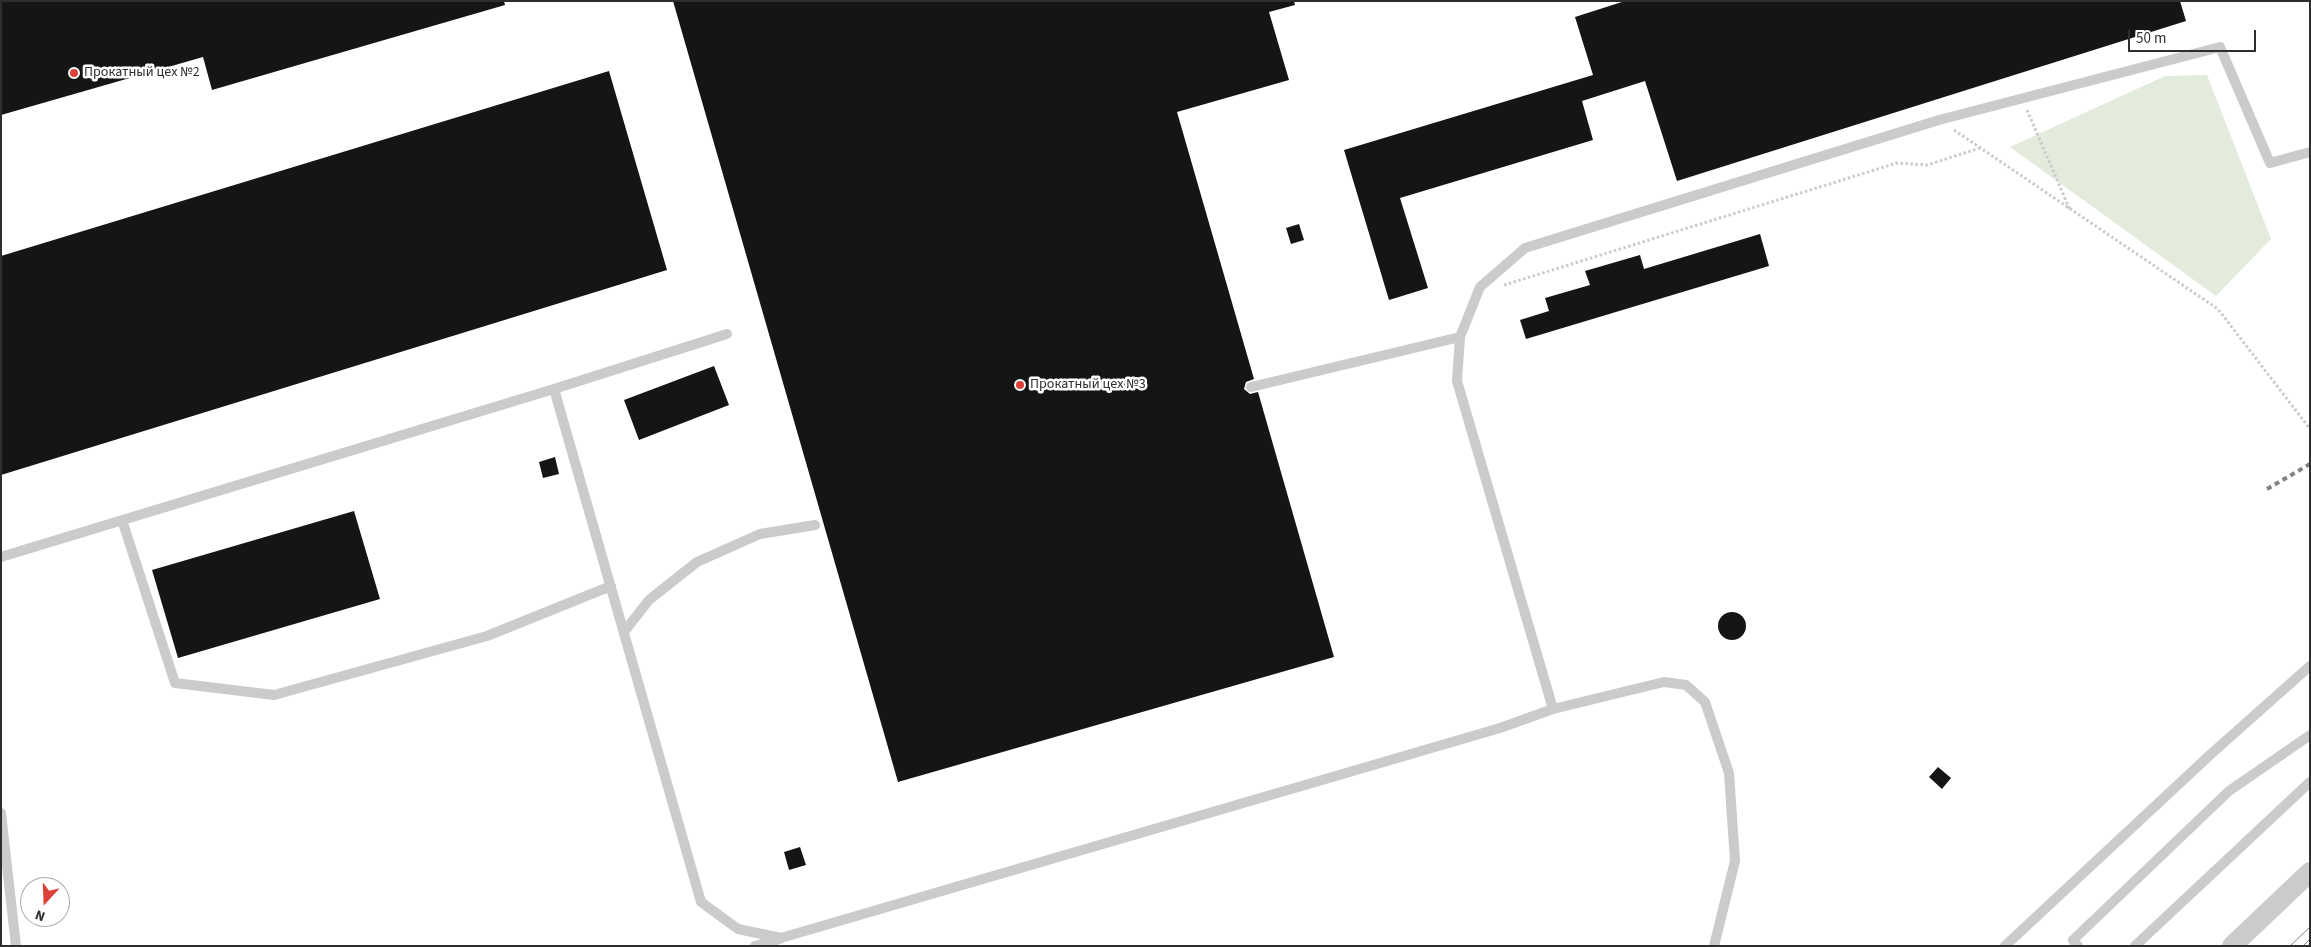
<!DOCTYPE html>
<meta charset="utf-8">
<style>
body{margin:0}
#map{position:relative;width:2311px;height:947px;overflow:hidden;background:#fff;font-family:"Source Sans 3",sans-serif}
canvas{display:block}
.frame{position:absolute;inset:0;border:2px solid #2e2e2e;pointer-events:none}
.north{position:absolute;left:20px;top:877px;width:50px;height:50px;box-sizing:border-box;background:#fff;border:1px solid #ababab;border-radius:50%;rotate:200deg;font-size:14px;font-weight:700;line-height:20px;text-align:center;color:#2e2e2e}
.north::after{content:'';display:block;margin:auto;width:18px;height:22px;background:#dc4139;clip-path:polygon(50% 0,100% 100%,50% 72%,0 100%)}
.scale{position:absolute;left:2128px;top:30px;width:128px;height:22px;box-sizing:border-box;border:2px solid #2e2e2e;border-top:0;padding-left:6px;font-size:15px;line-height:18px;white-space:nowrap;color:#2e2e2e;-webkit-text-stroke:4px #fff;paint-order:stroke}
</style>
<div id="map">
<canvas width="2311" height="947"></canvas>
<div class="frame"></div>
<div class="north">N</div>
<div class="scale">50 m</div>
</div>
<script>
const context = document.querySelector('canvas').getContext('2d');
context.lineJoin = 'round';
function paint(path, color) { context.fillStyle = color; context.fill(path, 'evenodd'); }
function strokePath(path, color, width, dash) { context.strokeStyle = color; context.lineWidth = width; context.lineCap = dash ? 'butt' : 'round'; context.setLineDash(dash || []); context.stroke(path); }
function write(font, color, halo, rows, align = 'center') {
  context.font = font + ' "Source Sans 3",sans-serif'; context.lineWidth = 5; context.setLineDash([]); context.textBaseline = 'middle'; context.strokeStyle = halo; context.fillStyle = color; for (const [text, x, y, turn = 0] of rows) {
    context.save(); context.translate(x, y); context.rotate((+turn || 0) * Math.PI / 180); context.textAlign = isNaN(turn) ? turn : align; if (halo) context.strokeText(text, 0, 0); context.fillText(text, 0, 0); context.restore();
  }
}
paint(new Path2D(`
 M2207,75L2271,239L2216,296L2010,147L2165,76Z`), '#e2ebdc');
paint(new Path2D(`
 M1,1H504L505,5L212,90L203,57L1,115Z
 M673,1H1294L1295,5L1269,12L1289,80L1177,112L1254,379L1246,382L1244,389L1250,394L1258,392L1334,657L898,782Z
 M1625,1H2180L2186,21L1677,181L1645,81L1582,101L1593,140L1400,198L1428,288L1389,300L1344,150L1593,75L1575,17Z
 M609,71L667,270L1,475V256Z
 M1299,224L1304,240L1291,244L1286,228Z
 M1760,234L1769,266L1526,339L1520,320L1549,311L1545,298L1590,285L1585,271L1640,255L1644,269Z
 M714,366L729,405L639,440L624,400Z
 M555,457L559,474L543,478L539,462Z
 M354,511L380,599L178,658L152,570Z
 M1718 626a14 14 0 1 1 28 0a14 14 0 1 1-28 0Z
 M1938,767L1951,778L1942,789L1929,777Z
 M800,847L806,865L789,870L784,852Z`), '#151515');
strokePath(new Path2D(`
 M2027,110L2070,210
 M1954,130L2218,309L2310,429
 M1504,285L1897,163L1927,165L1980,148`), '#cbcbcb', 3, [2.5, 2.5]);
strokePath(new Path2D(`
 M1251,387L1460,337
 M554,389L701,902L738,929L781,938L1500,728L1553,709L1664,682L1686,685L1705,702L1729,773L1735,861L1714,946
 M122,520L175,683L274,695L487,636L611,586
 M1,557L554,389L727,334
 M624,632L649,600L697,562L760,534L815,525
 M1553,709L1457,381L1460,337L1480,287L1525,248L1939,120L2220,47L2270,163L2310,152
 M1,813L16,946
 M755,946L780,939
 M2005,946L2211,754L2310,666
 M2078,946L2073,940L2229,791L2310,735
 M2135,946L2310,782`), '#cbcbcb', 10);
strokePath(new Path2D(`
 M2232,946L2310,872`), '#cbcbcb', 20);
strokePath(new Path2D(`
 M2290,946L2310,927
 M2303,946L2310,939`), '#838383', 1);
strokePath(new Path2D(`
 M2267,489L2310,464`), '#838383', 4, [5, 4]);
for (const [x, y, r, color] of [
 [74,73,5,"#dc4139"],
 [1020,385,5,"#dc4139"]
]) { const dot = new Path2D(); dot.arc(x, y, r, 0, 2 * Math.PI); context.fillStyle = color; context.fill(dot); strokePath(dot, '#fff', 2); }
write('14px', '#2e2e2e', '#fff', [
 ["Прокатный цех №2",84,73],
 ["Прокатный цех №3",1030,385]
], 'left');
</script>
